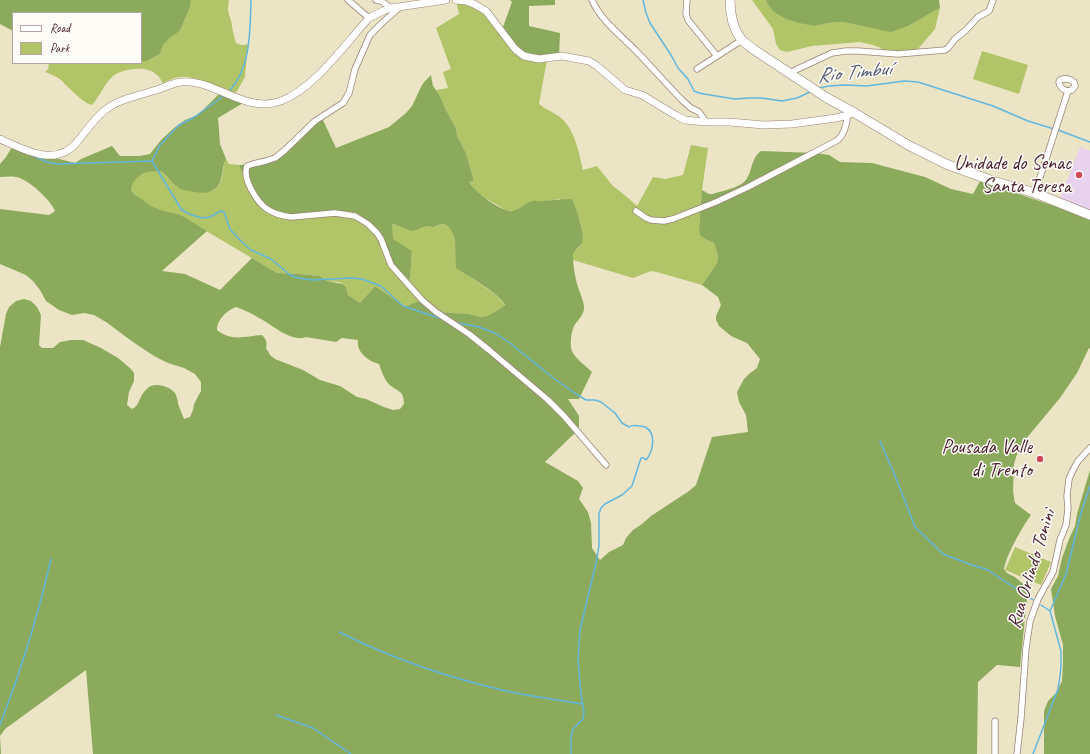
<!DOCTYPE html>
<meta charset="utf-8">
<style>
body{margin:0}
#map{position:relative;width:1090px;height:754px;overflow:hidden;background:#ebe5c5;font-family:Caveat,sans-serif}
canvas{display:block}
.legend{position:absolute;left:12px;top:12px;width:130px;height:52px;box-sizing:border-box;background:#fdfcf7;border:1px solid #b5a4a5;margin:0;padding:5px 7px;list-style:none;font-size:12px;color:#4a1f2b}
.legend li{display:flex;align-items:center;gap:8px;height:20px}
.legend b{width:20px;border:1px solid #b5a4a5}
</style>
<div id="map">
<canvas width="1090" height="754"></canvas>
<ul class="legend">
<li><b style="height:5px;background:#fff"></b>Road</li>
<li><b style="height:11px;background:#b1c468"></b>Park</li>
</ul>
</div>
<script>
const context = document.querySelector('canvas').getContext('2d');
context.lineJoin = 'round';
function paint(path, color) { context.fillStyle = color; context.fill(path, 'evenodd'); }
function strokePath(path, color, width, dash) { context.strokeStyle = color; context.lineWidth = width; context.lineCap = dash ? 'butt' : 'round'; context.setLineDash(dash || []); context.stroke(path); }
function write(font, color, halo, rows, align = 'center') {
  context.font = font + ' Caveat,sans-serif'; context.lineWidth = 3; context.setLineDash([]); context.textBaseline = 'middle'; context.strokeStyle = halo; context.fillStyle = color; for (const [text, x, y, turn = 0] of rows) {
    context.save(); context.translate(x, y); context.rotate((+turn || 0) * Math.PI / 180); context.textAlign = isNaN(turn) ? turn : align; if (halo) context.strokeText(text, 0, 0); context.fillText(text, 0, 0); context.restore();
  }
}
paint(new Path2D(`
 M1080,147L1090,151V213L1060,198Z`), '#e9d2ee');
paint(new Path2D(`
 M191,0H229L228,9L229,15L231,20L233,32L236,43C241,45 243,46 248,44L245,77L237,91L230,97C216,91 197,74 181,77C175,77 168,81 163,83C161,81 160,77 157,75C148,65 123,68 113,76C104,84 100,96 92,105C84,104 67,86 60,79C56,76 50,74 45,72L48,69L49,63H141V61H147L160,54L163,45L171,37L180,31L190,7Z
 M456,0L490,11L503,27L513,43L547,60L539,104C546,110 554,112 561,118C575,130 579,153 583,170L597,166L612,185L627,197L637,206L653,177L665,179L683,175L691,145L708,148L702,190L699,228L707,240L714,243L718,256L717,263L702,285L657,272L651,271L633,278L573,260C571,248 577,252 581,245C585,238 581,218 577,214C572,208 565,204 559,199L542,202L532,201L514,211L506,210L485,198L475,190L469,182L474,181L466,153L457,136L456,128L446,110L440,96L436,90L448,88L443,72L451,69L436,28L459,14Z
 M752,0H766L767,3L786,19L815,26L827,23L843,22L862,26L910,25L940,8L935,29L918,49L901,53L882,54L881,48L873,45L860,42L812,46L787,52L780,50L776,44L773,29Z
 M982,51L1028,65L1019,94L973,79Z
 M226,159L229,164L239,165L248,187L333,211H345L355,214L365,219L384,237L391,264L410,280L412,251L392,239V224C399,225 406,230 413,231C417,231 420,228 424,227C427,226 431,227 434,227C437,226 440,224 443,224C449,224 454,235 455,241L457,268C469,278 499,293 505,306L487,316L481,317L469,314L437,312L411,304L406,307L375,286L360,303L348,295L346,287L343,284L339,282L327,281L320,276L299,274L277,273L181,216L153,208L148,205L144,201L137,198L134,194L131,187L132,183L138,176L148,171H161L170,180L213,191C227,181 220,171 226,159Z
 M1015,547L1051,562L1041,585L1005,570Z`), '#b1c468');
paint(new Path2D(`
 M0,0H191L190,7L180,31L171,37L163,45L160,54L147,61H141V13H13V31L0,24Z
 M510,0H555V5L529,6V26L560,33L559,56H527L513,43L503,27L512,2Z
 M766,0H939L940,8L910,25L891,32L843,22L828,23L815,26L799,23L786,19L774,12L767,3Z
 M431,75L433,86L440,96L446,110L456,128L457,136L466,153L474,181L469,182C476,193 500,211 512,211C519,210 525,203 532,201C535,200 540,202 544,201C554,200 562,199 572,199C576,209 586,233 582,243C579,249 572,250 573,257C573,266 575,276 577,284C579,291 584,301 584,308C584,315 577,321 574,326C571,333 569,347 573,353C576,359 587,367 592,372L579,399H568L579,416V429L545,462L578,481L583,488L579,499L588,512L591,523L592,548L600,560L609,552L623,545L626,538L633,530L642,524L651,516L689,491L696,485L712,437L748,432L746,415L739,402L737,392L744,379L749,374L757,368L760,359L747,343L731,336L719,326L716,320V316L721,305L718,297L702,285L717,263L718,256L714,243L707,240L700,235L699,228L702,190L709,194H713C721,191 739,188 745,181C753,172 750,159 761,151L816,153L829,155L840,162L872,163L925,177L951,189L973,194L980,181L1090,218V349L1089,348L1077,373L1060,398L1025,440L1018,451L1014,464L1013,491L1015,503L1031,515C1022,527 1006,556 1004,569L1007,573L1015,577L1028,588L1020,667L997,665L978,682L977,754H93L86,670L5,729L0,736L1,754H0V347L6,314L9,307L16,301L24,299L31,301L37,307L41,315L39,345L42,348H53L60,342L71,340H83L101,348L118,358L131,369L134,373V381L129,392L127,405L132,409C139,406 139,398 144,392C146,390 148,387 151,386C159,383 173,388 176,395C177,398 178,401 178,404C180,409 182,414 184,419L190,417L193,410L194,404L201,391V382L195,374L184,368L168,363L154,356L133,342L106,322L94,315L84,313L72,315L59,310L46,301L40,290L33,281L26,275L0,264V209L49,215L55,211C51,200 28,179 16,177C11,176 5,177 0,177V164L6,157L12,147L75,163L81,159L112,146L120,156H140L150,154L161,140L174,128L185,120L198,115L220,93L230,97L235,93L248,100L218,118L220,144L226,159C221,168 224,178 218,186C211,195 198,193 189,191C186,190 182,190 179,188C173,184 167,176 161,171C151,171 143,171 136,179C127,189 133,195 143,200C146,202 149,206 153,207C161,211 171,212 180,215C189,219 198,226 207,231L162,271L185,274L220,290L252,258L277,273L299,274L320,276L327,281L343,284L346,287L348,295L360,303L375,286L406,307L411,304L421,301L437,312L469,314L481,317L487,316L498,310L505,305C499,293 469,277 456,268L455,241C454,235 449,224 443,224C439,224 437,226 434,227C431,227 427,226 424,227C420,228 417,231 413,231C405,230 399,225 392,224L393,239L412,251L410,280L391,264L384,237L365,219L355,214L345,211H333L286,215L266,208L248,187L239,165L255,164L271,157L322,118L336,148L389,127L406,113L412,106L422,85L425,81ZM236,307C244,310 251,313 259,318C271,324 292,343 306,337L336,342L342,338L358,340C356,352 368,361 379,364C381,370 384,378 387,382C395,392 404,388 404,404L400,409L393,410L384,407L366,399L357,397L340,386L320,380L303,370L275,359L270,355L268,351L266,349C267,343 267,340 262,335C246,336 231,342 217,330C217,320 227,310 236,307Z
 M1090,470V754H1044V711L1048,701L1056,693L1062,681L1063,662V645L1055,616L1051,589L1058,576L1062,558L1069,539L1075,526L1077,514Z`), '#8caa5c');
strokePath(new Path2D(`
 M643,0L646,13L650,23L671,55L678,68L688,79L694,91L699,93L710,95L735,99L749,98H762L782,101L797,98L812,91
 M819,88L829,86L845,85L867,86L904,81L918,82L993,106L1028,121L1054,129
 M230,90C251,68 250,29 251,0
 M1058,130L1090,142
 M31,155L47,162L57,164L152,161
 M152,161L181,209L189,214L202,218L210,217L221,211L224,212L230,229L241,241L251,250L271,259L290,275L298,278L312,280L350,278L362,279L381,286L403,306L442,319
 M152,161L160,145L179,125L193,118L222,97
 M459,323L479,327L495,333L510,343L552,377L576,394L586,400H595L601,402L615,413L622,423L629,427C632,425 635,425 639,426C641,426 643,426 645,427C657,433 653,452 646,460L644,458H641L632,486L622,495L605,504L601,508L599,514V546L596,563L580,630L578,660L581,695L584,712L583,719L573,729L571,737V754
 M880,441L896,478L915,527L943,554L969,564L988,570L1033,600
 M1041,605L1050,611
 M339,632C389,657 443,676 498,689C525,696 554,699 582,704
 M276,715L313,728L351,754
 M0,725C21,671 38,616 51,559
 M1033,754L1058,689L1060,676L1061,666V651L1050,611L1066,574L1081,513L1090,486`), '#62b6de', 1.5);
const minor = new Path2D(`
 M348,0L369,18
 M376,0L381,1L391,8
 M592,0C601,21 621,35 636,51C652,67 667,85 683,101L691,108L699,112L706,122
 M687,0L686,14L688,20L717,56
 M400,7L382,23L370,35L355,69L349,93L343,103L315,121L285,150L275,158L266,161L253,164L247,166C242,179 257,202 267,209C274,214 283,216 291,217L335,213L355,216L368,224L377,233L381,239L391,265L422,300L436,312L469,334L489,350L548,400L564,416L606,465
 M697,69L742,40
 M789,73L832,53L846,51H858L898,54L945,50L948,48L955,39L966,30L978,17L989,11L993,0
 M1035,193L1068,91L1072,90L1075,86L1074,82C1070,79 1065,78 1060,80L1059,82C1060,88 1063,90 1068,91
 M636,211L646,218L651,220L664,221L673,219L716,202L748,187L838,140C845,133 846,124 848,115
 M995,754V721
 M1017,754L1021,718L1026,648L1030,621L1038,599L1053,572L1060,540L1066,525L1068,509L1067,496L1069,479L1072,472L1078,461L1090,448`);
const tertiary = new Path2D(`
 M456,0L466,1L474,4L486,11L515,49L524,56L539,59L562,56L589,61L597,66L625,90L642,95L677,116L685,120L706,122H729L764,125L792,124L836,118L848,115L853,112
 M0,139C25,150 56,168 77,142C86,131 94,119 105,110C119,99 137,96 153,91C161,89 168,85 176,83C210,74 243,115 281,101C315,88 345,44 369,18L383,11L391,8L446,0`);
const primary = new Path2D(`
 M730,0C730,13 733,31 743,41C746,44 749,46 753,49L827,98L853,112L908,145L946,164L993,181L1035,193L1090,215`);
strokePath(minor, '#9a8278', 7);
strokePath(tertiary, '#9a8278', 8);
strokePath(primary, '#9a8278', 10);
strokePath(minor, '#fff', 5.5);
strokePath(tertiary, '#fff', 7);
strokePath(primary, '#fff', 9);
for (const [x, y, r, color] of [
 [1079,175,4,"#d1495b"],
 [1040,459,4,"#d1495b"]
]) { const dot = new Path2D(); dot.arc(x, y, r, 0, 2 * Math.PI); context.fillStyle = color; context.fill(dot); strokePath(dot, '#fdfcf7', 1.5); }
write('20px', '#4a1f2b', '#fdfcf7', [
 ["Unidade do Senac",1071,164],
 ["Santa Teresa",1071,187],
 ["Pousada Valle",1032,448],
 ["di Trento",1032,471]
], 'right');
write('20px', '#4a1f2b', '#fdfcf7', [
 ["Rua Orlindo Tonini",1032,569,-73]
]);
write('italic 21px', '#545b73', '#fdfcf7', [
 ["Rio Timbuí",854,73,-6]
]);
</script>
